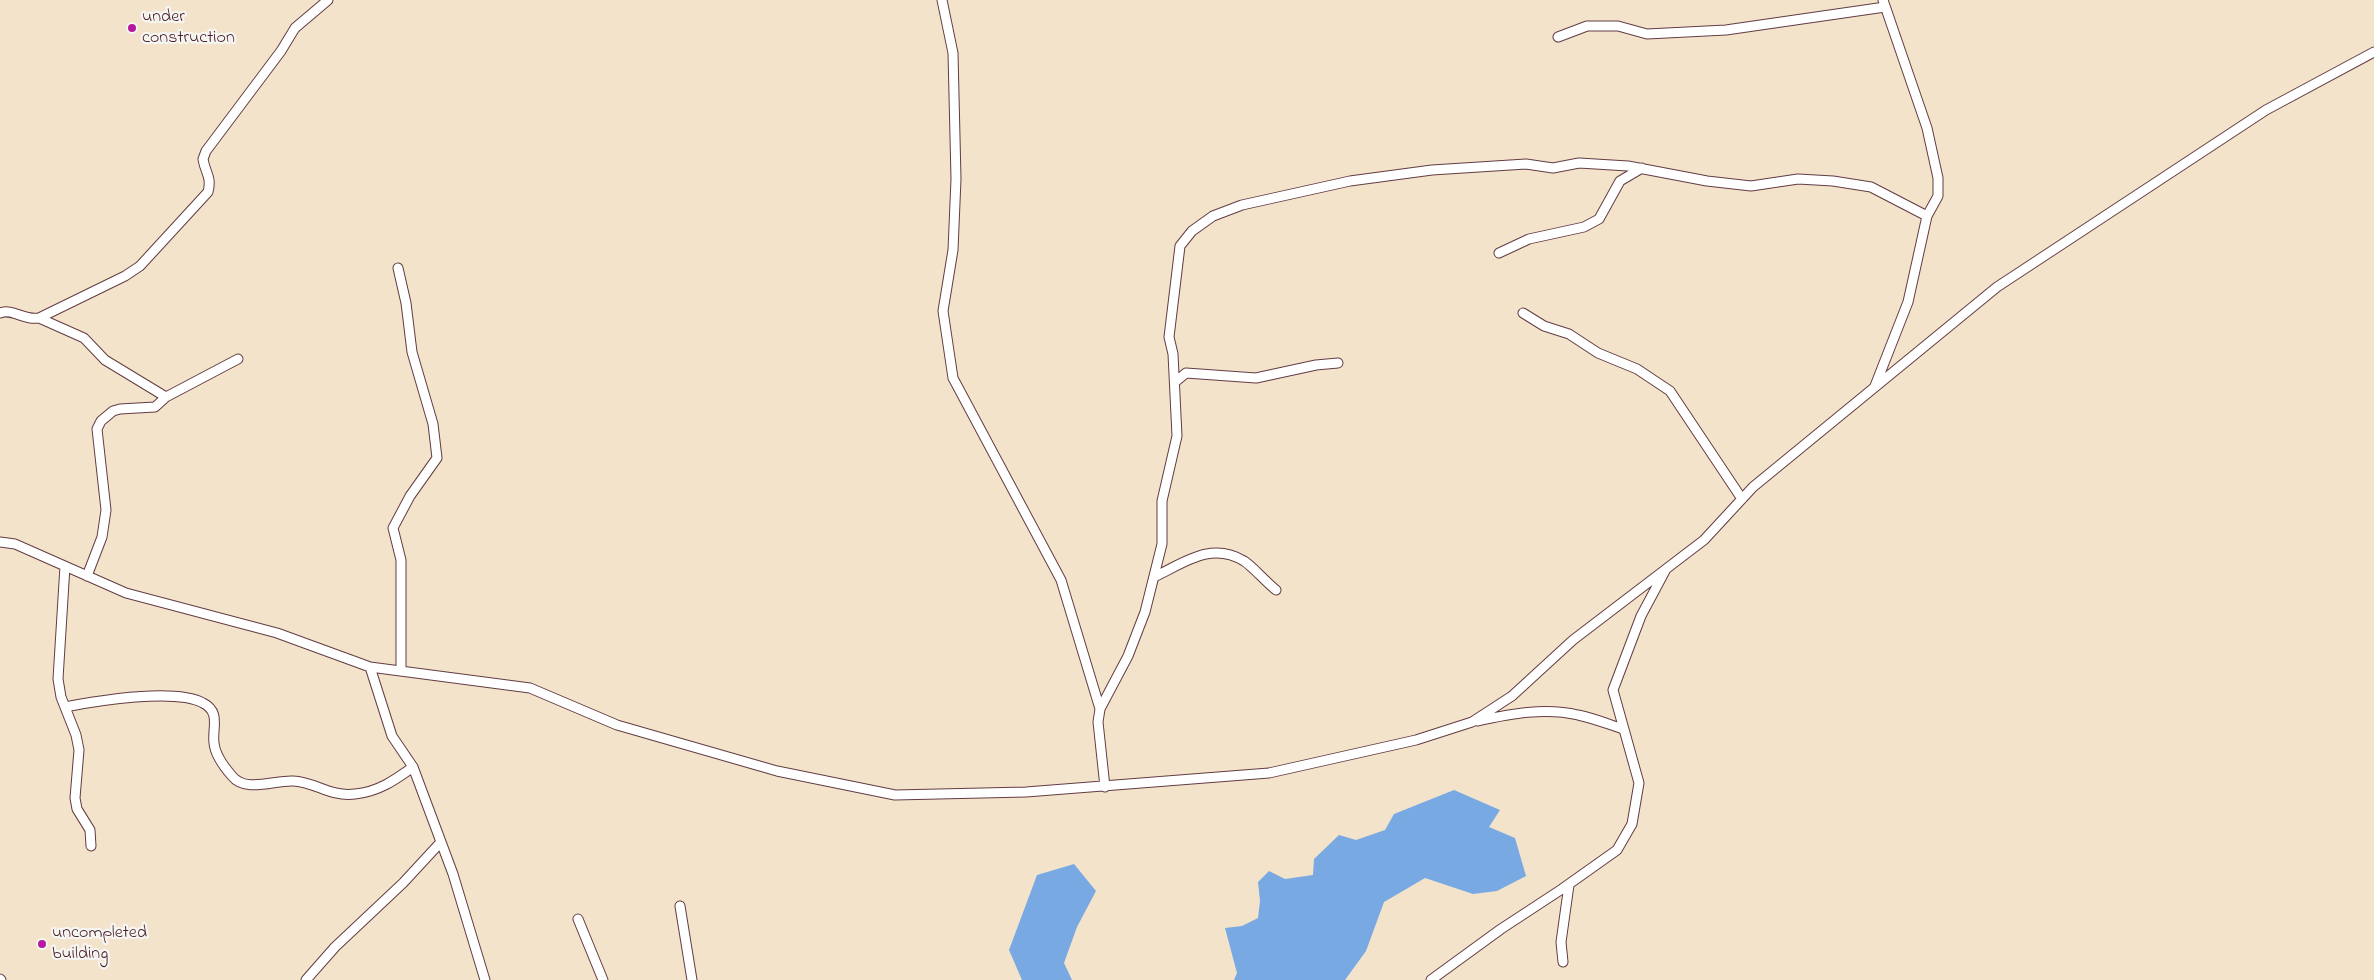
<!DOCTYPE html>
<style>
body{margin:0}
canvas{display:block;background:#f3e3cb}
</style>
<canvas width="2374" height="980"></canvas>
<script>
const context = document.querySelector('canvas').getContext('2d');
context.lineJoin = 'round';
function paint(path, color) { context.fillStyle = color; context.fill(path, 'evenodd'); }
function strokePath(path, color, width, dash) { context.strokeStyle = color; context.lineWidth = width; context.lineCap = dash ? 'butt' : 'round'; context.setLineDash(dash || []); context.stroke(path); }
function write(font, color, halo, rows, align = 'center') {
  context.font = font + ' "Indie Flower",sans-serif'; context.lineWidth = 4.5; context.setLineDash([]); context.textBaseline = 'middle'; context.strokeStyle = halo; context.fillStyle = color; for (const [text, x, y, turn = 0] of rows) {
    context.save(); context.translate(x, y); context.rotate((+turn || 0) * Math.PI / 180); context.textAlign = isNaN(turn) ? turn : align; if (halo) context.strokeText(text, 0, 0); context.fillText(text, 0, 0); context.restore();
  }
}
paint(new Path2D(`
 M1454,790L1500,810L1489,827L1515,838L1526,876L1497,891L1473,894L1425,878L1384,902L1366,951L1345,980H1234L1237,973L1225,928L1242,926L1258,918L1260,901L1258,882L1269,871L1285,879L1313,875L1314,859L1339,835L1356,840L1385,830L1394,814Z
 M1074,864L1096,891L1077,927L1064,963L1072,980H1022L1009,950L1037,875Z`), '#78a9e3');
const street = new Path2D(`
 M942,0L953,53L956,179L953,250L943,311L953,378L1061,580L1100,709
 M1558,37L1587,26H1618L1647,34L1726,30L1885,7
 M1499,253L1529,239L1584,227L1599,219L1620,181L1642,168
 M398,268L406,303L412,352L433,424L437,458L410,496L393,528L401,560V671
 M0,313C13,308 24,321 39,318L125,276L140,266L208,192C212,176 205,173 203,159L206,151L281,51L295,28L328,0
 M1523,313L1544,326L1569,334L1598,353L1637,369L1670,391L1742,499
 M39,318L84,338L105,360L166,397
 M1175,382L1186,373L1256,378L1316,365L1338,363
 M1875,386L1908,302L1927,216L1938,196V178L1927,128L1883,0
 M0,542L15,544L126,593L277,633L370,667L530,688L617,725L777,771L895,795L1026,792L1269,773L1416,740L1472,722L1512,696L1573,640L1704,540L1753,487L1997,287L2266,110L2374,52
 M65,566L58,679L61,697L76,735L79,750L75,798L77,809L90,830L91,846
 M87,576L102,537L106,510L97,429L101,421L113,411L120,409L155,407L166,397L238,359
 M1154,577C1184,563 1211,541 1244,561C1251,565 1267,583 1276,590
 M370,667L392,736L413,767L453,874L485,980
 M65,707C97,701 175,688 203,703C221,712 212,728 214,743C215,754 225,768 232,776C245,793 275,780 293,781C316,782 329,797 355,794C378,792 395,780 413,767
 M1477,721C1510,714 1545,707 1578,715C1593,718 1608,724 1623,729
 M1105,787L1098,722L1100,709L1128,656L1145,612L1162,544V501L1177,436L1173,354L1169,337L1180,246L1192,231L1213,216L1242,205L1350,181L1432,170L1526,164L1553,168L1579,163L1628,166L1707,181L1751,186L1798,179L1833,181L1871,187L1927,216
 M680,906L692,980
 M578,919L603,980
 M1563,962L1561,942L1569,885
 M0,979L1,980
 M306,980L335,947L403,883L440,843
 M1431,980L1501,929L1562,889L1617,850L1632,824L1639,783L1613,690L1641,616L1665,571`);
strokePath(street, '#633c43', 11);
strokePath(street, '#fff', 9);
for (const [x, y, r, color] of [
 [132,28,5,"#b5179e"],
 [42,944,5,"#b5179e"]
]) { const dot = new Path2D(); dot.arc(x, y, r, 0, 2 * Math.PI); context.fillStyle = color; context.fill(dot); strokePath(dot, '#f6f6f2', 2); }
write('18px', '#4a1f2b', '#f6f6f2', [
 ["under",142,18],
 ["construction",142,39],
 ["uncompleted",52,934],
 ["building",52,955]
], 'left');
</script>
